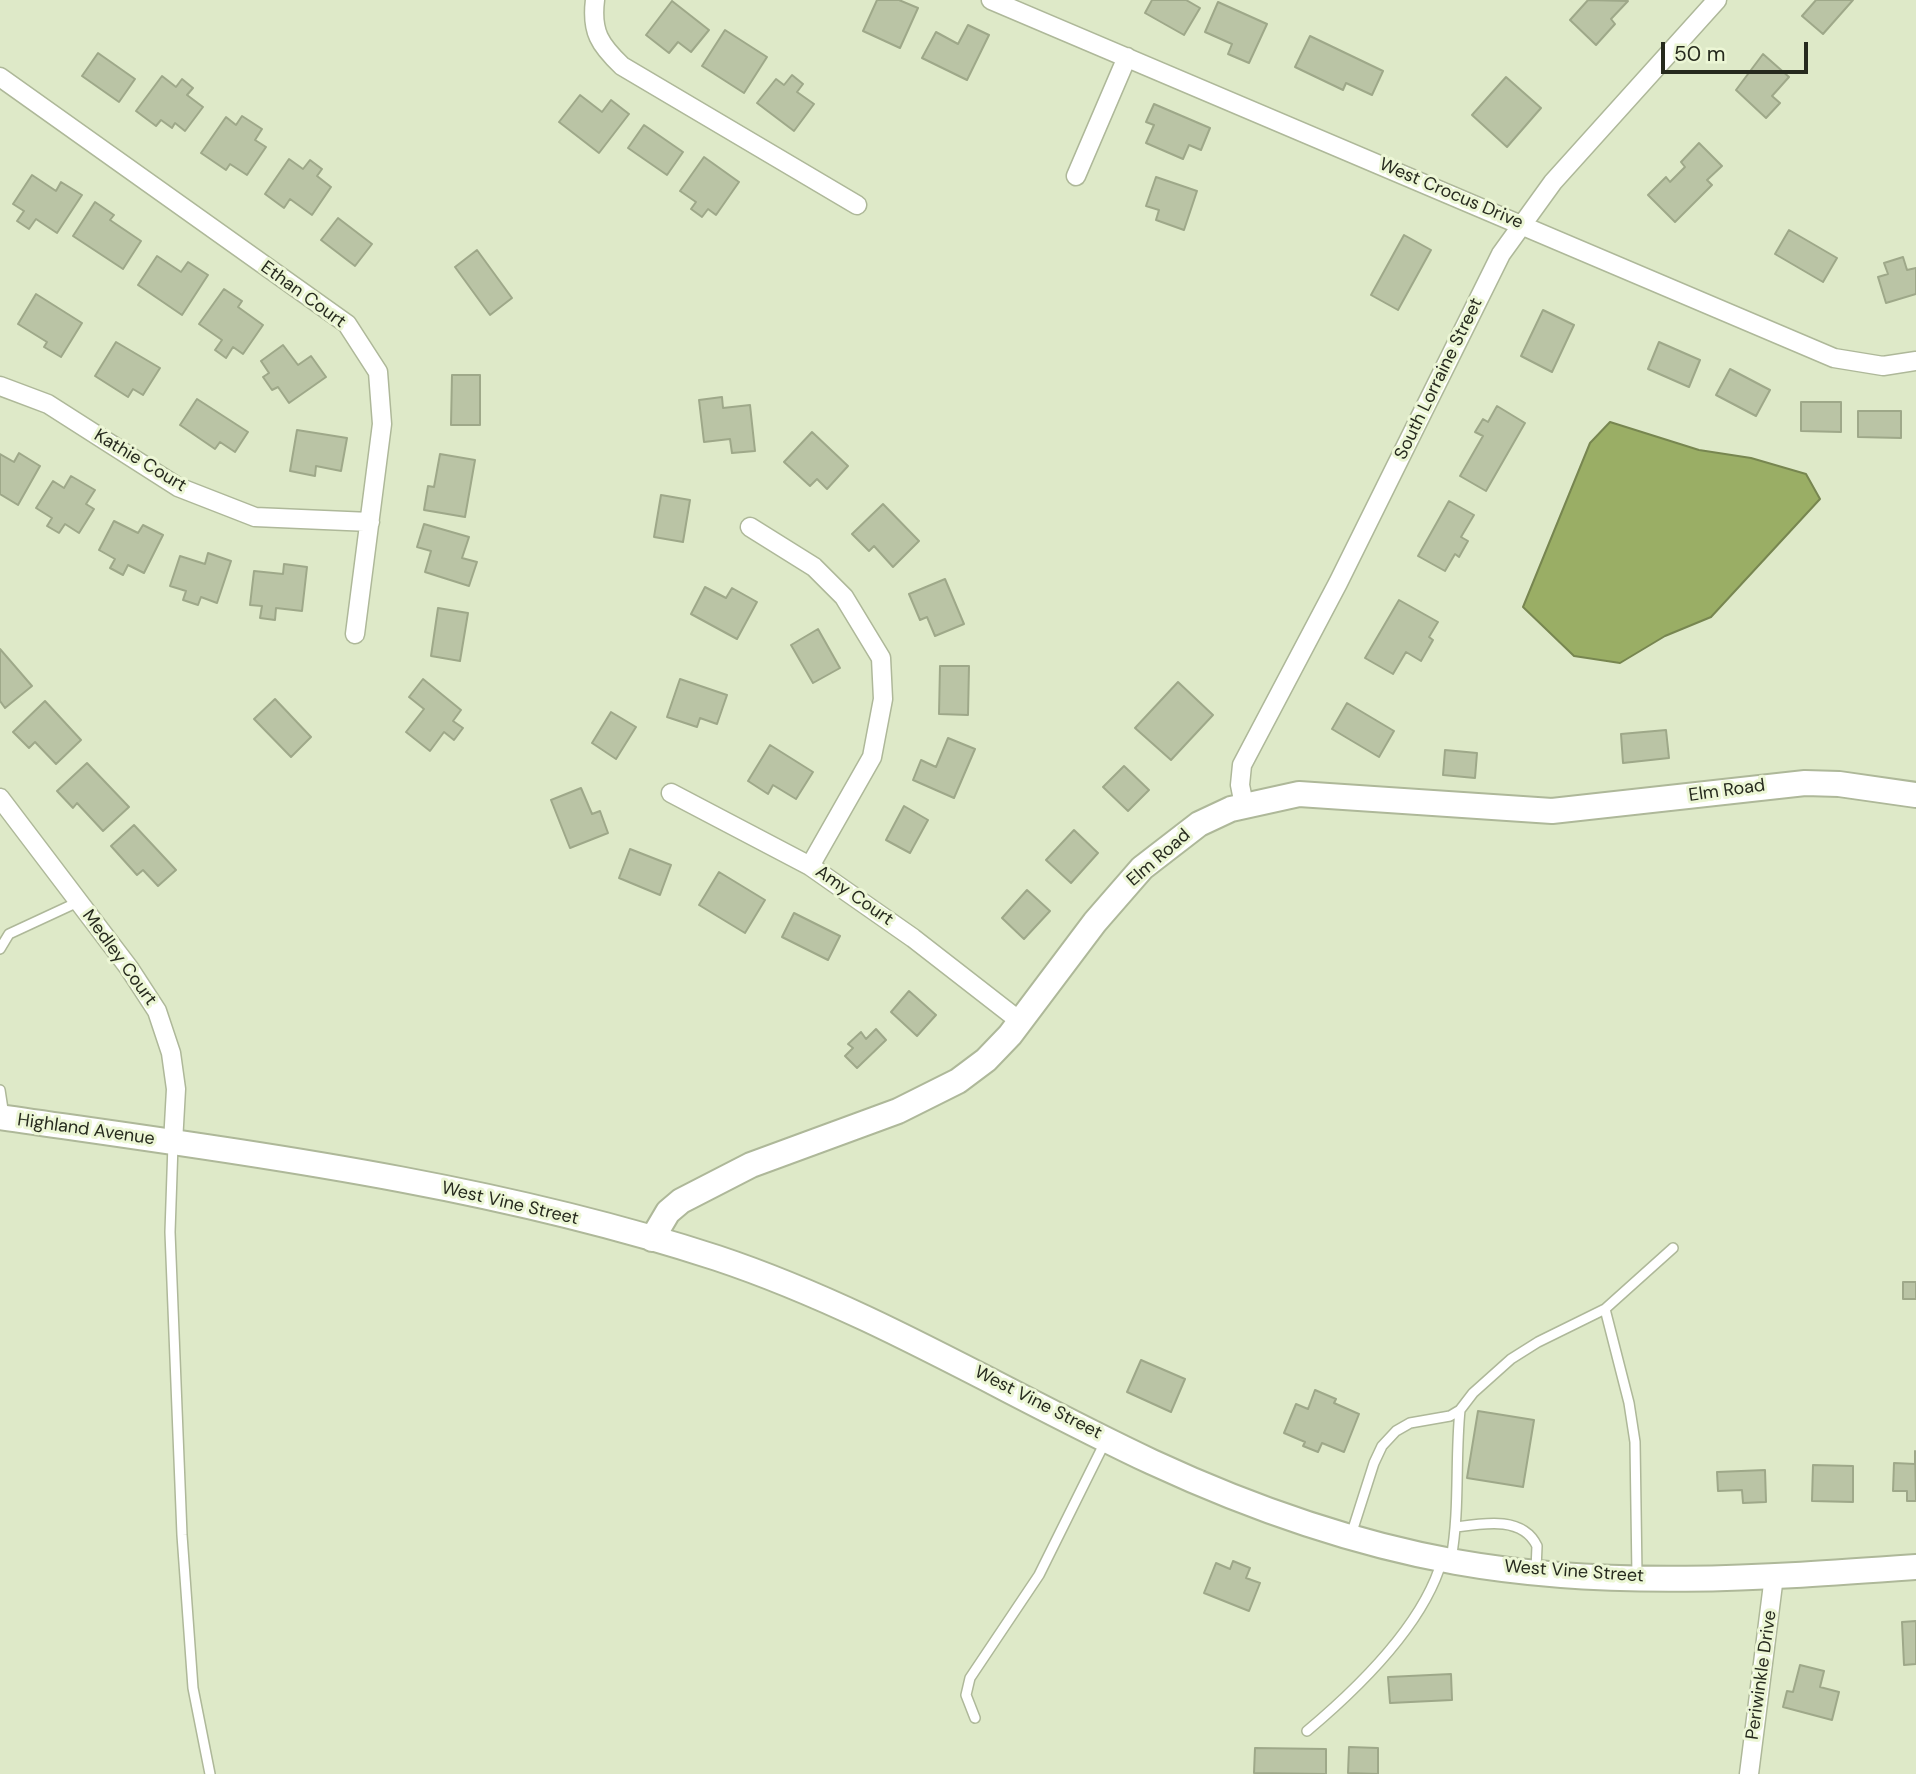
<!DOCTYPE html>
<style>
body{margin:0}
#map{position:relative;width:1916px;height:1774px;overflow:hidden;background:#dee9c8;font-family:"DM Sans",sans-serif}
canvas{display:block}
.scale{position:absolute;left:1661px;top:42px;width:147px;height:32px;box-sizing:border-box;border:4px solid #262a1e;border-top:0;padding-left:9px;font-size:21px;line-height:24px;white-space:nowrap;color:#262a1e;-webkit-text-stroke:5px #ecf6d5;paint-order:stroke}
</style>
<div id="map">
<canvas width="1916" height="1774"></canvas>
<div class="scale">50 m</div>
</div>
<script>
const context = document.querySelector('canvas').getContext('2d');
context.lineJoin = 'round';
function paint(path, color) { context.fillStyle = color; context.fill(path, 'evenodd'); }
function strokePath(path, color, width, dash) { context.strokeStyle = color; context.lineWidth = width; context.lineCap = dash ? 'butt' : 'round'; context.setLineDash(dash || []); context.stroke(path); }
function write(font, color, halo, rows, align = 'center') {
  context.font = font + ' "DM Sans",sans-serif'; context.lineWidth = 6; context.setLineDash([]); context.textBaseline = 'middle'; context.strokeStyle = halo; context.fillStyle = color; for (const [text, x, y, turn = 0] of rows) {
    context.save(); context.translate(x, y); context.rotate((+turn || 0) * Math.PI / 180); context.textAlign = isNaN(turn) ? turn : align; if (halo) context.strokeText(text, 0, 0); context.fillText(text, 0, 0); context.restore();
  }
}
const water = new Path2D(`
 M1610,422L1699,450L1751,458L1806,474L1820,499L1711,617L1665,636L1620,663L1574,656L1523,607L1590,443Z`);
paint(water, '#9aae65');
strokePath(water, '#778650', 2);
const building = new Path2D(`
 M877,0H899L918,8L900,48L863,31Z
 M1152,0H1186L1200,8L1184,35L1145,13Z
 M1588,0L1628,1L1611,19L1615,24L1596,45L1570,20Z
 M1816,0H1853L1823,34L1802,16Z
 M672,1L709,30L691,52L678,42L669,53L646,35Z
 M1218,2L1267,24L1249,63L1228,54L1232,44L1205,32Z
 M968,25L989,35L967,80L922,58L936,32L958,44Z
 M725,30L767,57L744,93L702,66Z
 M1310,36L1383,71L1372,95L1346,83L1343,90L1295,67Z
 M98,53L135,79L119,102L82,76Z
 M1763,54L1789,77L1772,96L1780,103L1766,118L1736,90Z
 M792,75L803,84L797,92L814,104L794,131L757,103L776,79L784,85Z
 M162,76L176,87L182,79L193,88L187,95L203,107L185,131L175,123L172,128L161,120L156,126L136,111Z
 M1506,77L1541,108L1507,147L1472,115Z
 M580,95L602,112L611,100L629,114L599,153L559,122Z
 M1154,104L1210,128L1201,150L1189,145L1183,159L1146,143L1154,125L1146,122Z
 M242,116L262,129L255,140L266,147L247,175L230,164L226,170L201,153L226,117L236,125Z
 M644,125L683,152L667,175L628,148Z
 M1699,143L1722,166L1707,180L1712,185L1675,222L1648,195L1666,177L1670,182L1685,167L1681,162Z
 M704,157L739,182L716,215L708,209L702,217L691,209L696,202L680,191Z
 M289,159L303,169L310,160L322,169L317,176L331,187L312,215L290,199L284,208L265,194Z
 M32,175L56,191L61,182L82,195L57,233L36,219L29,229L17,221L24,211L13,204Z
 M1156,177L1197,191L1184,230L1156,220L1159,210L1146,206Z
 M95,202L114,215L110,220L141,241L123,269L73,236Z
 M338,218L372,244L355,266L321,240Z
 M1789,230L1837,258L1823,282L1775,254Z
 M1404,235L1431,250L1398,310L1371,295Z
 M477,250L512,298L490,315L455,267Z
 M157,256L181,272L188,262L208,275L182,315L138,285Z
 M1903,257L1907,270L1916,268V294L1886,303L1878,277L1888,274L1884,263Z
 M224,289L242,301L238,307L263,325L243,354L233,347L226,358L215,350L222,340L199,324Z
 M36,294L82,323L61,357L44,347L47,342L18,324Z
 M1543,310L1574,325L1552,372L1521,356Z
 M116,342L160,368L143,395L133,389L128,397L95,376Z
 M1659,342L1700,360L1689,387L1648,369Z
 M283,345L298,365L311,356L326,377L289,403L278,387L272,390L263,377L269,373L261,361Z
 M1730,369L1770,390L1756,416L1716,395Z
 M452,375H480V425H451Z
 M722,397L723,408L750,405L755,451L732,453L730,439L704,442L699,400Z
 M197,399L248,432L235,452L220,442L215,449L180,425Z
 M1801,402H1841V432L1801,431Z
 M1497,406L1525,423L1486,491L1460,476L1483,436L1475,432L1483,419L1488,422Z
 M1858,411H1901V438L1858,437Z
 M297,430L347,438L341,471L316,466L315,476L290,471Z
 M812,432L848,466L827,489L817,479L810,486L784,462Z
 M19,453L40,466L18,505L0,494V454L14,462Z
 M440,454L475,460L465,517L424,510L428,486L434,487Z
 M71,476L95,490L86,504L94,509L79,533L65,524L59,533L47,526L52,518L36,508L53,481L64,488Z
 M661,495L690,500L683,542L654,537Z
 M1449,501L1474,515L1461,537L1468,541L1459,557L1455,554L1445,571L1418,556Z
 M883,504L919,541L893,567L874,546L869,551L852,534Z
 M114,521L138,533L143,525L163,535L144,573L128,565L123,575L110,568L115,559L99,550Z
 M424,524L469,537L462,558L477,562L469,586L425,572L431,551L417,547Z
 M208,553L231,561L217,603L201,597L198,605L183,600L186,591L170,586L180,556L205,564Z
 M284,564L307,567L302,611L276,608L275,620L260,618L262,606L250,605L254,571L283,574Z
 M945,579L964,624L935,636L927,617L920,620L909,594Z
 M705,587L726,598L732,588L757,602L737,639L691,614Z
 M1399,600L1438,622L1429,637L1433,640L1421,661L1406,652L1393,674L1365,658Z
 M438,608L468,613L460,661L431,656Z
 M818,629L840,668L813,683L791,645Z
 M0,649L32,686L5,708L0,701Z
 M940,666H969L968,715L939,714Z
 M423,679L461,710L453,721L463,728L454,740L444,732L430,751L406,732L424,709L409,697Z
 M680,679L727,695L717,724L700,718L697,727L667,717Z
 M1178,682L1213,715L1171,760L1135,728Z
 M275,699L311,737L291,757L254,719Z
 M45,701L81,740L56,764L35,742L29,748L13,732Z
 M1347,703L1394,731L1379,757L1332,729Z
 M611,712L636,727L616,759L592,743Z
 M1666,730L1669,758L1623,763L1621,734Z
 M948,738L975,749L954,798L913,780L921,760L936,767Z
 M770,745L813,772L796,799L773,785L768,794L748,781Z
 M1445,750L1477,753L1475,778L1443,775Z
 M87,763L129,807L103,831L77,803L73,808L57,791Z
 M1124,766L1149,790L1128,811L1103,787Z
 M581,788L592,814L600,811L608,833L570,848L551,800Z
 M904,806L928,820L910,853L886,840Z
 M134,825L176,870L158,886L143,870L137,875L111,846Z
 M1074,830L1098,853L1071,883L1046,860Z
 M630,849L671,865L660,895L619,878Z
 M719,872L765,900L745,933L699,905Z
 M1027,890L1050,911L1024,939L1002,918Z
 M794,913L840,936L828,960L782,937Z
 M909,991L936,1015L917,1036L891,1012Z
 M876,1029L886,1040L857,1068L845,1056L853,1048L848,1044L861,1032L866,1039Z
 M1903,1282H1916V1299H1903Z
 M1141,1360L1185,1379L1171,1412L1127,1392Z
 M1315,1390L1336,1399L1334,1403L1359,1414L1344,1452L1322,1443L1318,1452L1303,1446L1305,1442L1284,1433L1296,1404L1308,1409Z
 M1478,1411L1534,1420L1523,1487L1467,1478Z
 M1915,1451L1916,1501H1907V1491H1893L1894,1463L1915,1464Z
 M1813,1465L1853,1466V1502L1812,1501Z
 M1765,1470L1766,1502L1743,1503L1742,1490L1718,1491L1717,1472Z
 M1233,1561L1250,1568L1246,1578L1260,1583L1249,1611L1204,1593L1216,1563L1230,1569Z
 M1916,1621V1664L1904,1665L1902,1622Z
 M1800,1665L1824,1671L1820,1687L1839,1692L1832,1720L1783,1707L1787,1691L1793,1692Z
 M1451,1674L1452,1700L1390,1703L1388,1677Z
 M1349,1747L1378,1748V1774L1348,1773Z
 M1255,1748L1326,1749V1774L1254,1773Z`);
paint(building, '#bac4a5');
strokePath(building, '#9ea889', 2);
const lane = new Path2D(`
 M0,949L9,934L78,902
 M0,1090L4,1116
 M173,1144L170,1232L182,1535L193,1688L210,1774
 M1605,1309L1629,1403L1635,1442L1637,1575
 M1457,1527C1484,1523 1523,1516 1537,1546L1536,1570
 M1351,1535L1374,1463L1382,1446L1396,1431L1410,1423L1450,1416L1460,1410L1473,1393L1511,1359L1538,1342L1605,1309L1673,1248
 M1451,1559C1460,1510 1455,1460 1460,1410
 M975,1718L966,1695L970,1678L1039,1575L1106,1440
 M1307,1731C1357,1689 1424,1624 1442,1560`);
const street = new Path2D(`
 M595,0C591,32 600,45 622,66L857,205
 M991,0L1834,358L1883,366L1916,361
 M0,77L347,324L378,372L382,424L355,634
 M1076,176L1127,57
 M0,386L48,404L178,487L255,517L370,522
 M750,527L814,567L844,597L881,658L883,699L872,757L810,866
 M671,793L810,866L913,938L1021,1022
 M0,798L129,968L157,1011L171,1053L176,1089L173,1143
 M1244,805L1240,785L1242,765L1338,583L1501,254L1553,182L1717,0
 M1749,1774L1774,1576`);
const secondary = new Path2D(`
 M0,1117C240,1152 485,1182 717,1258C870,1309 1007,1394 1152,1462C1249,1507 1351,1543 1456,1562C1607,1589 1764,1578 1916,1567
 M652,1239L668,1212L681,1201L751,1165L898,1111L958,1081L986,1060L1010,1035L1095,922L1142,868L1199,824L1231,809L1299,794L1552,811L1805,783L1839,784L1916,795`);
strokePath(lane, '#aeb899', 12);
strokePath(street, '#aeb899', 21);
strokePath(secondary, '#aeb899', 28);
strokePath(lane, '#fff', 9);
strokePath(street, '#fff', 18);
strokePath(secondary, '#fff', 24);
write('18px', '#262a1e', '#ecf6d5', [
 ["West Crocus Drive",1451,194,23],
 ["Ethan Court",303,295,36],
 ["South Lorraine Street",1439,379,-64],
 ["Kathie Court",140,461,31],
 ["Elm Road",1727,791,-8],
 ["Elm Road",1159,858,-41],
 ["Amy Court",854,896,35],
 ["Medley Court",119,958,54],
 ["Highland Avenue",86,1130,8],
 ["West Vine Street",510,1204,13],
 ["West Vine Street",1038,1403,27],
 ["West Vine Street",1574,1572,4],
 ["Periwinkle Drive",1762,1675,-82]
]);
</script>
